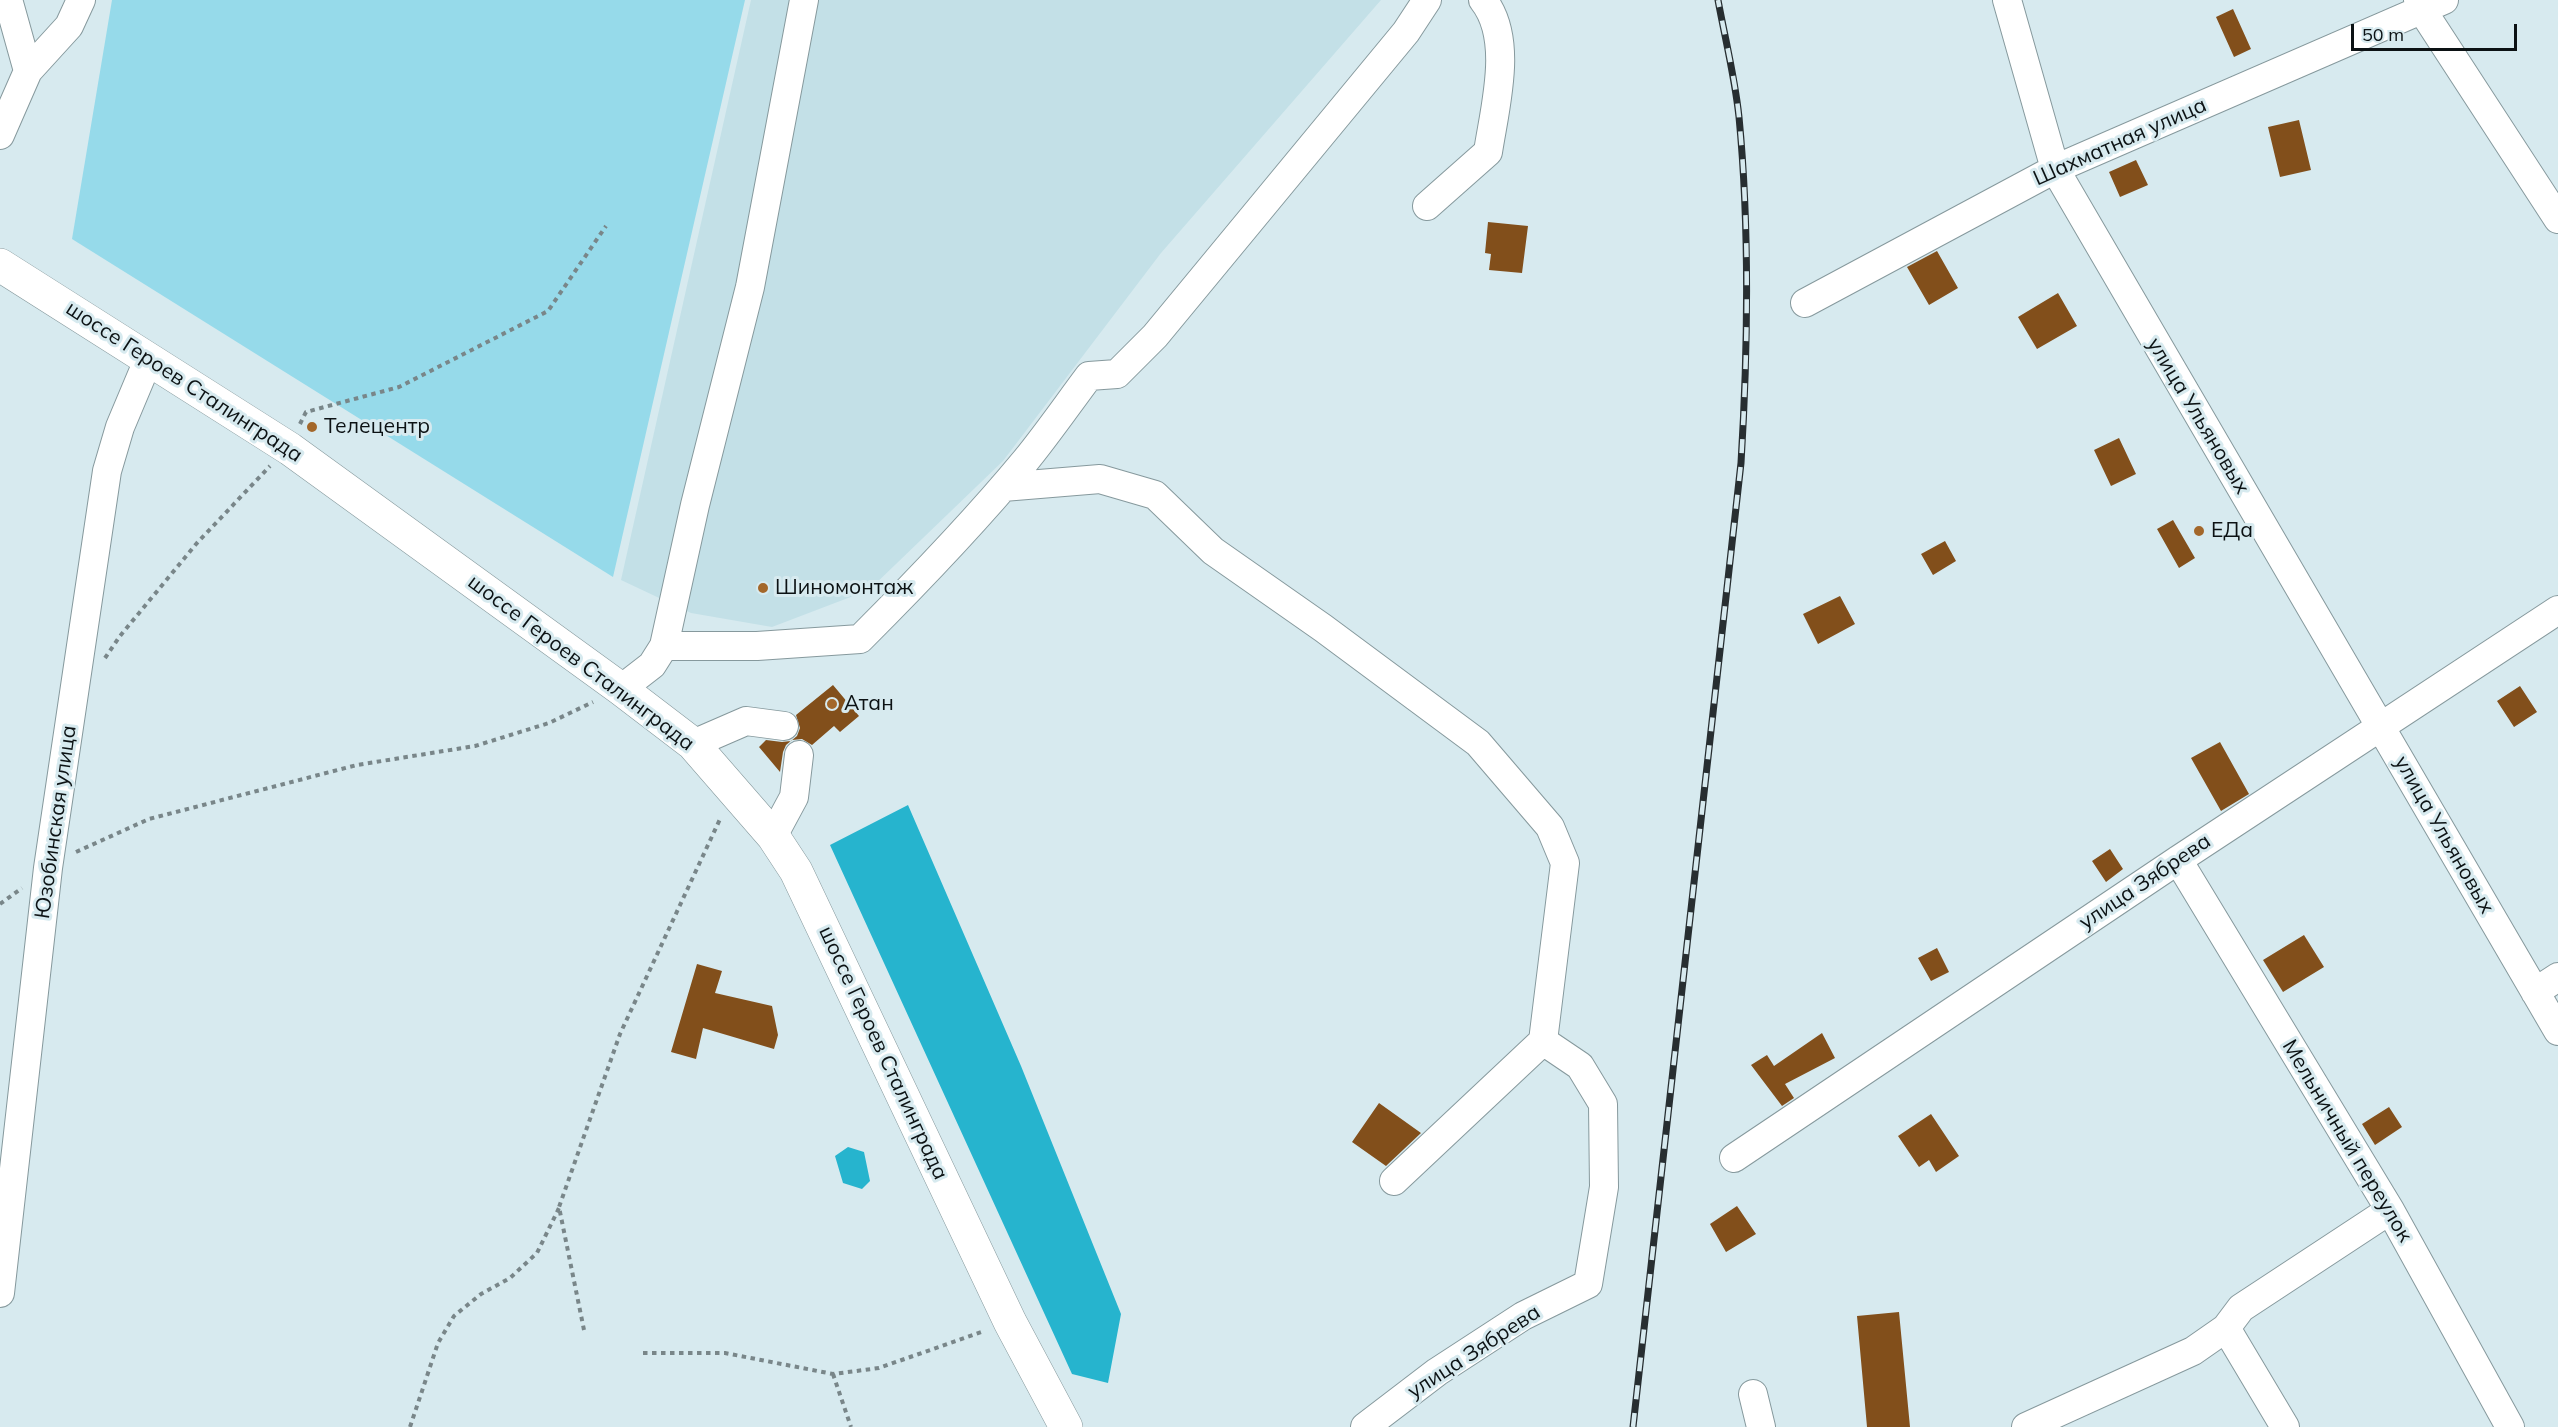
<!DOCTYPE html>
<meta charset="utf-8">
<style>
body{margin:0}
#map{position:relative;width:2558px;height:1427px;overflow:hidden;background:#d7eaef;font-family:Mulish,sans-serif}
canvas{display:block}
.scale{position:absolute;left:2351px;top:24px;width:166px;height:27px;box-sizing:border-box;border:3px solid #0c1214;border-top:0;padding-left:8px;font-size:18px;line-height:21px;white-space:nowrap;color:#0c1214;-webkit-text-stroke:4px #d7eaef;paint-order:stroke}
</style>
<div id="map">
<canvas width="2558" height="1427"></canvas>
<div class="scale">50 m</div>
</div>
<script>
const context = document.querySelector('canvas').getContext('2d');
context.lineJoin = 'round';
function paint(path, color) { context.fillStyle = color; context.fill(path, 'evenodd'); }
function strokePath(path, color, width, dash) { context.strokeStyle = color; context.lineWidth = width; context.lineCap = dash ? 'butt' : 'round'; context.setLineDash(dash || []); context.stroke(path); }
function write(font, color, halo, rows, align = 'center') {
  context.font = font + ' Mulish,sans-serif'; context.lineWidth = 6; context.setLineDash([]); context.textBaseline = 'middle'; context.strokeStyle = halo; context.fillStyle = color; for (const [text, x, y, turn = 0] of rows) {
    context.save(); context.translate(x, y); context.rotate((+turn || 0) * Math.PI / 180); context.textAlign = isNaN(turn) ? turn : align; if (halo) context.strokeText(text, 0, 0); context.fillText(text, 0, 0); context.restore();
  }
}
paint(new Path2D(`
 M751,0H1381L1161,253L1003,461L869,590L772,627L691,613L621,580Z`), '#c3e0e7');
paint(new Path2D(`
 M112,0H745L613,577L72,239Z`), '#96daea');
paint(new Path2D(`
 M908,805L1021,1066L1121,1314L1108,1383L1072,1374L830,845Z
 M848,1147L864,1152L870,1181L862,1189L843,1183L835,1156Z`), '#26b4ce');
paint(new Path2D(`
 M2233,9L2251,49L2234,57L2216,17Z
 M2299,120L2311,170L2280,177L2268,127Z
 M2136,160L2148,185L2120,197L2109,172Z
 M1488,222L1528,226L1522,273L1489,270L1491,254L1485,253Z
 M1937,251L1958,288L1929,305L1907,267Z
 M2058,293L2077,326L2037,349L2018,317Z
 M2119,438L2136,474L2111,486L2094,450Z
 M2173,520L2195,558L2179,568L2157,529Z
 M1945,541L1956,561L1933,575L1921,554Z
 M1840,596L1855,624L1818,644L1803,614Z
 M833,685L859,716L840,732L834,726L812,745L802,739L792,740L786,745L783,752L780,772L759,747L766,740L782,742L791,741L797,736L800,728L796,715Z
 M2520,686L2537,712L2514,727L2497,701Z
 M2220,742L2249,794L2221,811L2191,758Z
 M2110,849L2123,869L2106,882L2092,861Z
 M2304,935L2324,967L2283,992L2263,960Z
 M1937,948L1949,972L1931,981L1918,958Z
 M697,964L722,971L715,993L772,1006L778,1035L774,1049L703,1028L696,1059L671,1052Z
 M1822,1033L1835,1058L1785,1084L1794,1098L1782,1106L1751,1065L1767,1055L1774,1066Z
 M1379,1103L1421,1133L1386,1166L1352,1142Z
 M2389,1107L2402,1127L2375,1145L2362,1124Z
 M1931,1114L1959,1156L1936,1172L1929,1160L1919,1167L1898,1136Z
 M1737,1206L1756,1234L1726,1252L1710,1224Z
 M1899,1312L1910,1427H1867L1857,1316Z`), '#824f1b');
const minor = new Path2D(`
 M5,0L9,3L28,71
 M2007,0L2055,169L2558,1031
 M2418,0L2422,10L2558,219
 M0,135L28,71L69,26L81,0
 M1427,206L1488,152C1495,106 1514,39 1483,0
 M1805,303L2055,169L2444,0
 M1003,487L1100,479L1155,495L1213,551L1323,628L1478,743L1550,827L1565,863L1543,1041
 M664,646H757L860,639C917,582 974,523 1026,460C1048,433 1068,404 1089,376L1117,374L1155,336L1406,32L1427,0
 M621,689L652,665L664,646L695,505L750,287L804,0
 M693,744L746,721L784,726
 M773,836L794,797L799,755
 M2178,860L2390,1210L2510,1427
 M2535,992L2558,977
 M1734,1158L2178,860L2558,610
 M0,1293L48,868L107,471L120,427L149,358
 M2226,1328L2285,1427
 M1753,1394L1761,1427
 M1365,1427L1437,1372L1523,1316L1588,1284L1604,1187L1603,1104L1580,1066L1543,1041L1394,1181
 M2026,1427L2193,1351L2226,1328L2241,1308L2390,1210`);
const major = new Path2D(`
 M0,265L290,449L621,689L693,744L773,836L796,871L1010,1322L1066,1427`);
strokePath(minor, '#86999d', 30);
strokePath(major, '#86999d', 34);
strokePath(new Path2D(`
 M300,424L306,412L399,387L548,311L606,226
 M105,658L120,636L197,543L270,466
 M76,852L149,819L357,765L475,746L549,723L593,702
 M0,904L22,888
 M584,1330L559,1207L620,1034L721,817
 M643,1353H725L833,1374L879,1368L984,1331
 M833,1374L851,1427
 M410,1427L438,1343L454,1316L481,1294L510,1278L537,1253L559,1208`), '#798689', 4, [4.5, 4.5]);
strokePath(minor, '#fff', 28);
strokePath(major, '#fff', 33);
const rail = new Path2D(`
 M1633,1427L1741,463C1748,348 1750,232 1739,117C1735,78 1725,38 1718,0`);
strokePath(rail, '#272e31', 7);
strokePath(rail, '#d7eaef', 4.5, [14]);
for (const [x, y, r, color] of [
 [312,427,6,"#a3672a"],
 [2199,531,6,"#a3672a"],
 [763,588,6,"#a3672a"],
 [832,704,6,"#a3672a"]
]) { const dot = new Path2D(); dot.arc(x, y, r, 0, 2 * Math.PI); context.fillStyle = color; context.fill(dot); strokePath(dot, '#d7eaef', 2); }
write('21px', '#0c1214', '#d7eaef', [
 ["Шахматная улица",2120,142,-24],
 ["шоссе Героев Сталинграда",184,382,33],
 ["улица Ульяновых",2198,416,59],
 ["шоссе Героев Сталинграда",581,663,37],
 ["Юзобинская улица",56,822,-82],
 ["улица Ульяновых",2444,835,60],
 ["улица Зябрева",2145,882,-34],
 ["шоссе Героев Сталинграда",883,1053,65],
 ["Мельничный переулок",2347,1141,59],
 ["улица Зябрева",1474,1352,-33]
]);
write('21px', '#0c1214', '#d7eaef', [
 ["Телецентр",324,427],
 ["ЕДа",2211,531],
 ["Шиномонтаж",775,588],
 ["Атан",844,704]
], 'left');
</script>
